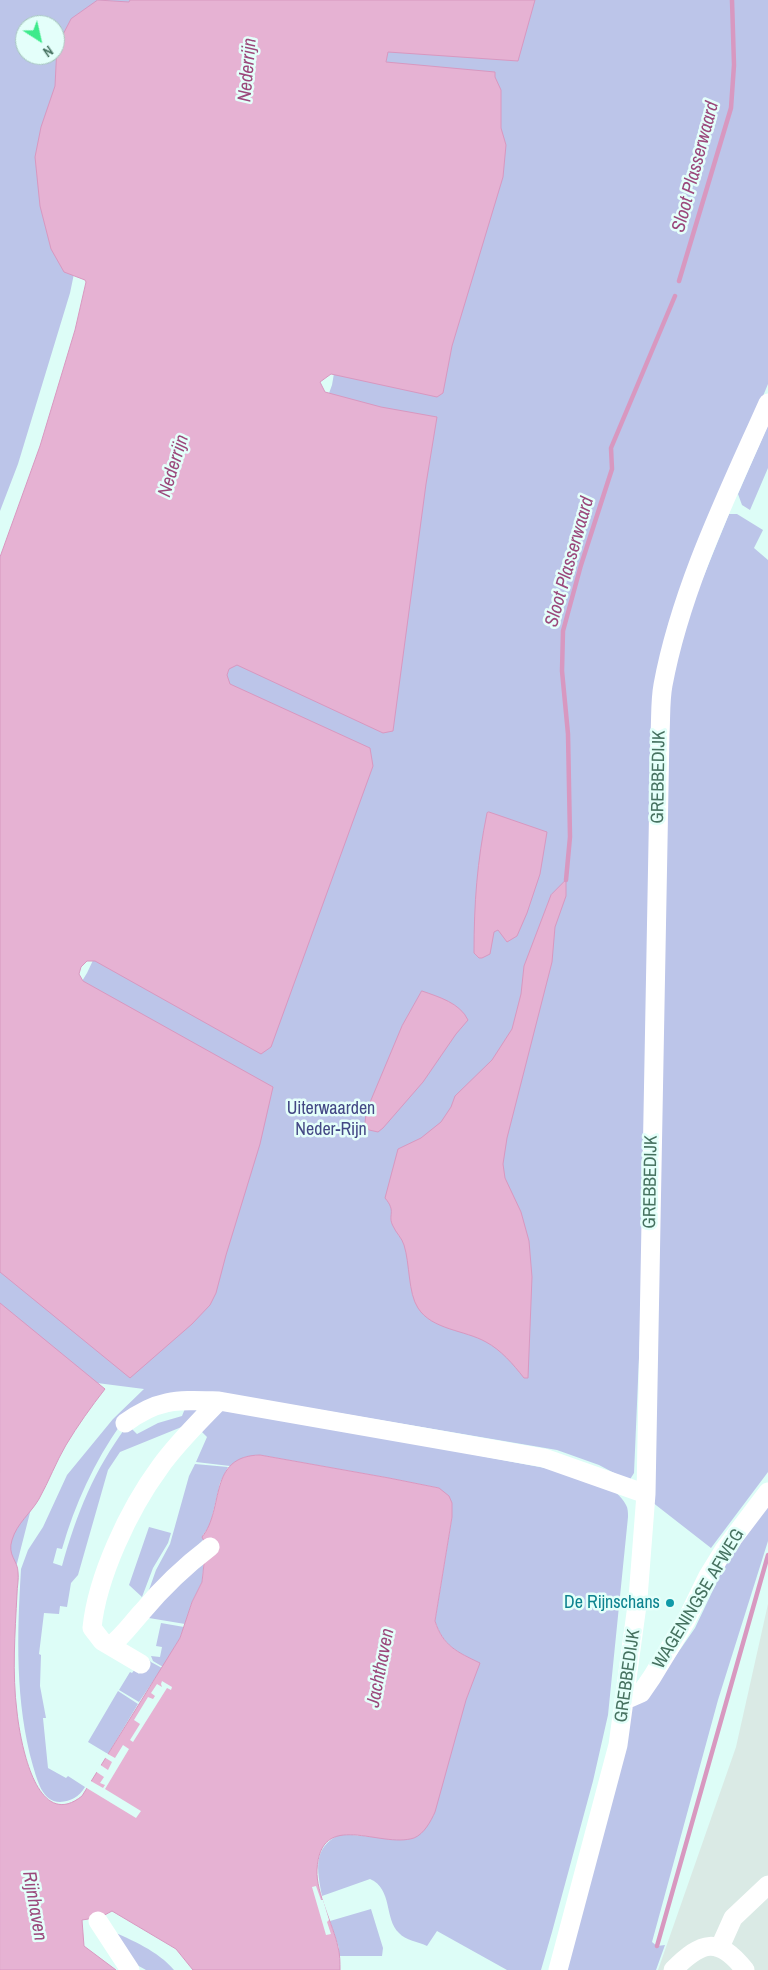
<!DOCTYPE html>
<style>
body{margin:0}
#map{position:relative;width:768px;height:1970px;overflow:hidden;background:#ddfdf7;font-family:"Archivo Narrow",sans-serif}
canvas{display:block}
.north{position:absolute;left:15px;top:15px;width:50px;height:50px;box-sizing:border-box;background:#e4fffa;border:1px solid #a5c7bc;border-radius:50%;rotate:145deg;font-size:14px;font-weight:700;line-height:20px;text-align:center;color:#467260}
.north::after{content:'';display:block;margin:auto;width:18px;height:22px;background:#3eea8b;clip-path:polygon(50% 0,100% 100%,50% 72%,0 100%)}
</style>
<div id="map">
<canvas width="768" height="1970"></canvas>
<div class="north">N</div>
</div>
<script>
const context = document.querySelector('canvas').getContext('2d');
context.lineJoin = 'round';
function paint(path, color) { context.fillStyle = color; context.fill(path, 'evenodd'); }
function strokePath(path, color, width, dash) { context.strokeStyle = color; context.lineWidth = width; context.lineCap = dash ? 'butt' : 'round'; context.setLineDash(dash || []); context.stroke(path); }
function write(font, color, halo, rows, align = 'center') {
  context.font = font + ' "Archivo Narrow",sans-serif'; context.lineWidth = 5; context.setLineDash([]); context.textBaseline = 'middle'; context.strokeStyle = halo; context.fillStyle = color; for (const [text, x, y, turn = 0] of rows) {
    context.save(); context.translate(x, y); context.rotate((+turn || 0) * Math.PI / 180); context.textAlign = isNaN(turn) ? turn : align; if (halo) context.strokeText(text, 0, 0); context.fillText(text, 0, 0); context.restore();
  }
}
paint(new Path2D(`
 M768,1604V1970H658L736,1747Z`), '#daeae5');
paint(new Path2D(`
 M0,0H131L70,293L18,464L0,511ZM25,25H55V55H25Z
 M388,0H768V384L671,617L634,1473L629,1481L599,1465L557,1450L227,1394L121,1424C94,1462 75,1504 62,1549L57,1548L53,1563L62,1566C77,1512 94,1471 126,1427H130L137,1434L158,1423L182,1416L186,1406L201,1405L184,1426L120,1452L108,1470L78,1575L71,1583L67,1607L60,1606L59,1614L44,1613L39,1654L41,1655L40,1686L46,1718H43L48,1768L66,1778L68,1776L85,1787C79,1797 71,1801 60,1802C42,1802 37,1779 33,1766C15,1702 17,1635 21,1569L28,1550L43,1527L67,1475L113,1419L144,1389L97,1383L34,1497L0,1630V1115L87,973L225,680L332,385L386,67Z
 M768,425V468L750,510L742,505L738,494Z
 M729,514H737L763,530L754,548L768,560V1472L711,1548L652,1502L670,686L685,622Z
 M228,1408L571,1473C589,1479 617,1486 626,1505C628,1508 628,1513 628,1517L608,1715L593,1781L552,1932L541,1970H507L437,1931L427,1946C419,1942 405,1940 399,1933C384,1919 393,1889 370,1879L322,1896C317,1869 312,1847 341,1834L397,1839L414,1838L479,1663C457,1652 443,1646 435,1621L452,1517L439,1488L389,1478L260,1455L245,1457L230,1466L196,1462L207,1437L199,1429L214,1414Z
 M195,1464L228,1467L220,1483L210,1525L203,1535V1540L144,1604L156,1570L170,1544L189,1476Z
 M768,1500V1541L718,1700L652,1942L657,1946L665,1945L656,1970H564L631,1707L657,1683L695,1628L732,1550Z
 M149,1527L171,1533L168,1543L153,1568L142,1597L129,1585Z
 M204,1560L202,1582L192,1602L185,1624L149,1618L143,1614Z
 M161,1623L184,1627L180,1638L163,1667L153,1661L151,1656L160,1657L162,1647L156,1646Z
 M146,1657L151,1662L162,1668L139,1702L119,1690L130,1672L132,1673L135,1669L139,1674L147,1660Z
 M118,1691L138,1704L108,1754L88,1742Z
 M371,1909L383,1948L382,1956H339V1948L330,1921Z
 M109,1930C132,1940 158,1951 174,1970H146L128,1960Z`), '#bcc5e9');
const water = new Path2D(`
 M98,0L129,2L130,0H535L518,61L388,52L386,62L495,72V77L501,90V128L506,145L503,177L452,346L443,393L437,397L331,374L320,382L325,392L381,407L437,417L426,484L393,731L383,733L237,665L229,669L227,675L230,684L370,748L373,766L271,1047L261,1054L95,961H87L81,967L79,974L83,981L273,1087L260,1144L226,1255L216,1293L210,1305L192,1324L130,1378L0,1272V557L40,446L75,330L86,282L85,280L64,272L51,249L40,206L35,157L41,127L55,86L57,46L71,19Z
 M489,812L547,832L540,874L527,913L517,936L507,942L498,930L494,932L490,954L482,958H479L474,953C474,903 477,862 487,813Z
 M566,880V896L555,927L552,962L507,1138L503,1164L505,1178L521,1212L529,1241L532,1277L528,1378H524C513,1364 501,1350 486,1342C465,1330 432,1330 418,1308C408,1293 410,1264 404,1245C402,1238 396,1233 393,1226C387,1215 397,1212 385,1198L398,1149L421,1138L441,1122L451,1107L455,1096L492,1060L512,1029L521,994L524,966L551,895Z
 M422,991C439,997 460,1003 468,1020L456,1034L423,1082L383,1128L378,1132L369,1130L365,1123L366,1114L371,1100L402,1026Z
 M0,1303L105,1389C91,1407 78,1425 66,1445C56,1462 49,1481 39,1499C31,1513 17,1523 12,1540C7,1555 18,1561 18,1572C19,1579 17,1587 17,1594C15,1633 12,1673 17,1712C20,1740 36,1833 82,1796L180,1638L192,1602L202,1582L206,1545L202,1537C225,1509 207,1456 260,1455L389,1478L439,1488L449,1496L452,1503V1517L435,1621C443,1646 457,1652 480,1663L466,1700L435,1812C431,1821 424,1834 414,1838C380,1849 320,1808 317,1870C316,1893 333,1924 338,1947C340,1954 340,1963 340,1970H193L176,1949L112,1911L101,1917L82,1920L84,1946L116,1970H0Z`);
paint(water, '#e6b2d3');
strokePath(water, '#d898c0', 1);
paint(new Path2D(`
 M162,1681L172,1687L171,1690L167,1688L133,1742L130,1740L140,1724L134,1720L148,1697L153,1699L155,1696L151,1693L157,1684L162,1687L161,1684Z
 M123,1745L129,1749L105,1789L141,1811L136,1818L85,1787L89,1780L103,1788L105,1785L100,1783L104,1777L95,1771L99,1764L108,1770L112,1762L104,1757L106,1753L115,1758Z
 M316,1886L321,1900H323L329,1920L327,1922L331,1934L326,1935L312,1887Z`), '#ddfdf7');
strokePath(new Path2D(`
 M679,281L731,108L734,65L732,0
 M566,880L570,837L568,734L562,671L563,631L581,565L612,469L611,448L675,296
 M657,1946L768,1555`), '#d898c0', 4.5);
strokePath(new Path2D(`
 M125,1423C159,1398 178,1400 219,1401L544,1458L646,1494
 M110,1646C123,1636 131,1624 142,1612C162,1588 185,1566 210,1547
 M141,1664L102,1641L92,1628C97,1577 129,1509 160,1467C177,1443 199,1422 219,1401
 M625,1700L641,1693L652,1677L686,1621L708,1576L724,1550L768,1492
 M98,1921L130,1970
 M720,1947L733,1918L768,1885
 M558,1970L618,1745L638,1598L646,1494L660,734C661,718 660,701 663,685C681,588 728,493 768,403
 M673,1970C702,1941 718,1936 745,1970`), '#fff', 19);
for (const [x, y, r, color] of [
 [670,1603,5,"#0f9aa8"]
]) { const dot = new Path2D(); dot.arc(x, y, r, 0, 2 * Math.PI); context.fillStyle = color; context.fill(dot); strokePath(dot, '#e4fffa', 2); }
write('18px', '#467260', '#e4fffa', [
 ["GREBBEDIJK",659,777,-89],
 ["GREBBEDIJK",651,1182,-89],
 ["WAGENINGSE AFWEG",699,1599,-59],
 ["GREBBEDIJK",628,1676,-82]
]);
write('18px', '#434784', '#e4fffa', [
 ["Uiterwaarden",331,1109],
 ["Neder-Rijn",331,1130]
]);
write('18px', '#0d838f', '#e4fffa', [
 ["De Rijnschans",660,1603]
], 'right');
write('italic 19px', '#9b487b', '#e4fffa', [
 ["Nederrijn",248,70,-85],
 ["Sloot Plasserwaard",696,167,-75],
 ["Nederrijn",174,466,-73],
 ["Sloot Plasserwaard",570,562,-74],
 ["Jachthaven",381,1668,-79],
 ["Rijnhaven",34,1906,80]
]);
</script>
